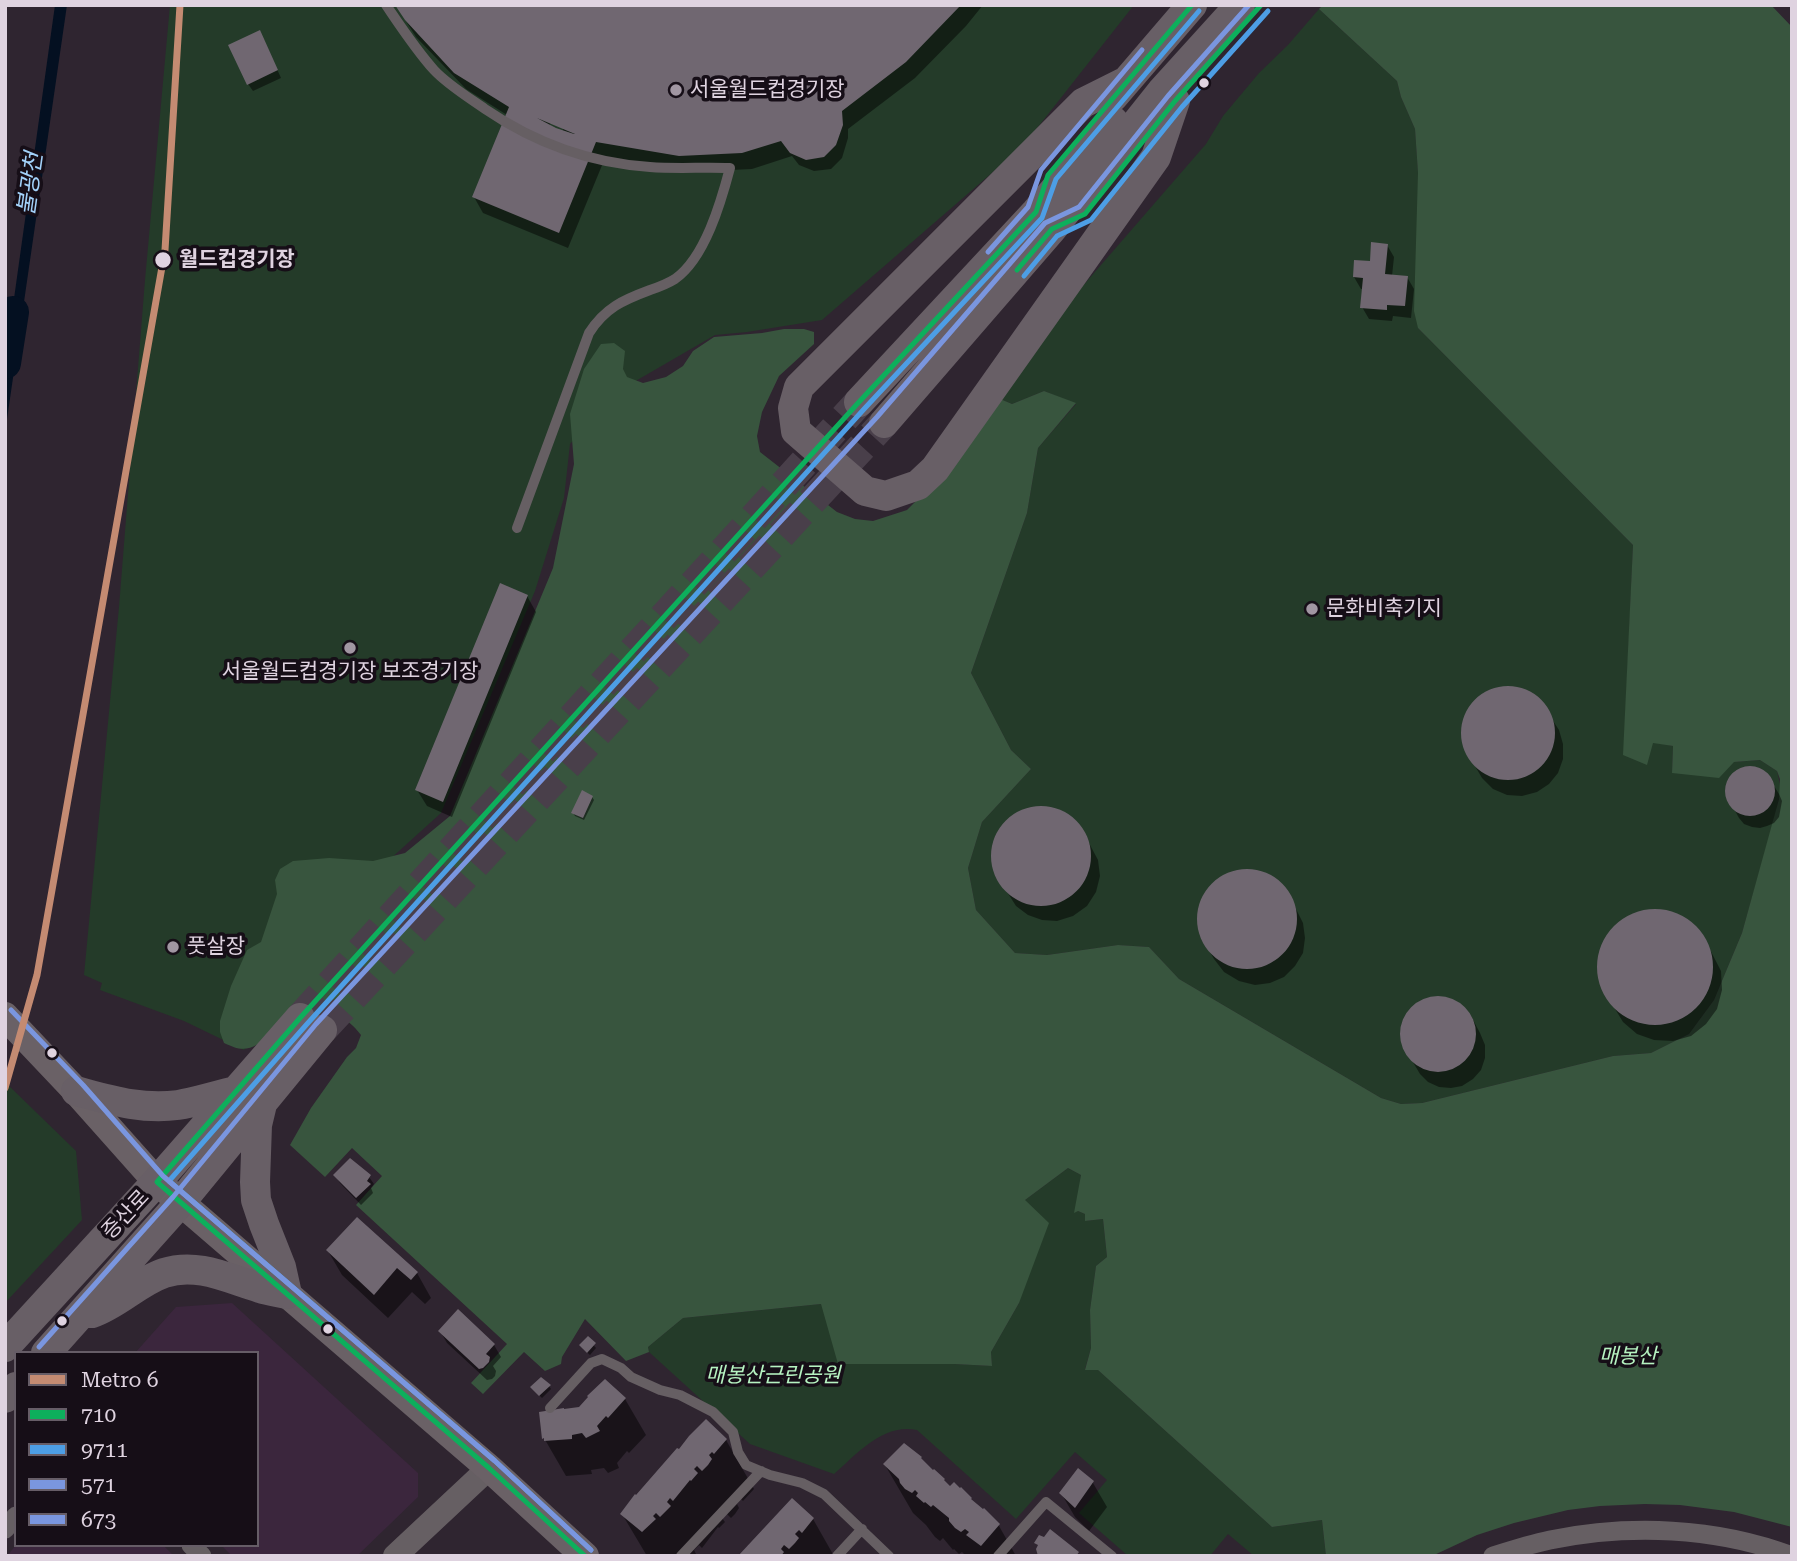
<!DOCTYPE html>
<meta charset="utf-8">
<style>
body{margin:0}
#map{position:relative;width:1797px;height:1561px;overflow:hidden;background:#2f2530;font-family:"Roboto Serif",serif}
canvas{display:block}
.frame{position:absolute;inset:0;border:7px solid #dfd3e0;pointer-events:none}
.legend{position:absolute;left:14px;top:1351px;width:245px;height:196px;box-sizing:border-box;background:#160e17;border:2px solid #665d67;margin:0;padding:9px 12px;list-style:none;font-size:21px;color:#dfd3e0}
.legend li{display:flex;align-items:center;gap:14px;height:35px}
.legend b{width:35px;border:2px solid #665d67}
</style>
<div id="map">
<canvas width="1797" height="1561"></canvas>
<div class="frame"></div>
<ul class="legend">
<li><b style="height:9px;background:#c48b72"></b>Metro 6</li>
<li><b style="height:9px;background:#0daf5c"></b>710</li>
<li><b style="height:9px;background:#4d9ee5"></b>9711</li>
<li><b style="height:9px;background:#7a96df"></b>571</li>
<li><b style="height:9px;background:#7a96df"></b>673</li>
</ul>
</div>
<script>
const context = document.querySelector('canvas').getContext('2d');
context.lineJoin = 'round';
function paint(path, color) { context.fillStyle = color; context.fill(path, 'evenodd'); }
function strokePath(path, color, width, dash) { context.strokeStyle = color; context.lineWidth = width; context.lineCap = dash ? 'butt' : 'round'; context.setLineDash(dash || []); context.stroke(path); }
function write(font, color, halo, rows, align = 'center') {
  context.font = font + ' "Roboto Serif","Noto Sans KR",serif'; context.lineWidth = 7; context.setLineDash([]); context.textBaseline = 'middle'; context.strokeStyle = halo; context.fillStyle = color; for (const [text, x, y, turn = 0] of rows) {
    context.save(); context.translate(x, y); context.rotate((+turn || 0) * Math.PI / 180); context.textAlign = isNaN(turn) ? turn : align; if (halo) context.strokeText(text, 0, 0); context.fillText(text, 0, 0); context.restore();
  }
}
paint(new Path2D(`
 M232,1303L418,1473V1497L357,1556H232L221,1545H257V1353H135L176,1307Z
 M16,1545H163L174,1556H7Z`), '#3b263d');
paint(new Path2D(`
 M170,5H1134L1023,146L822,320L747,332L715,335L615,393L570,444L564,498L535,591L441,813L367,880L244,1050L184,1021L100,990L102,983L84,975L119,607L145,280Z
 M1319,9L1397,81L1401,97L1415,129L1418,172V328L1633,545L1624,755L1653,742L1673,746L1672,773L1734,762L1760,760L1777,771L1781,789L1773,824L1742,933L1714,1000L1689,1034L1651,1053L1613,1056L1422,1103L1401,1104L1381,1098L1179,979L1149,947L1118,945L1047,955L1015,953L976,910L968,868L982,822L1031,769L1011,750L971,673L1027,513L1038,448L1076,404L1044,391L1012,404L991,395L1081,288L1206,144L1223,116L1259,73L1288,45Z
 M5,1082L76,1151L82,1220L5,1303Z
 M1068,1168L1081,1175L1078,1211L1085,1214V1221L1103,1219L1107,1257L1096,1266L1090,1310L1091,1348L1085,1369L1098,1370L1272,1527L1322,1520L1326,1556H1254L1228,1534L1210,1556L1127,1555L1079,1513L1107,1480L1075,1452L1016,1519L917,1430C883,1423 857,1454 834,1474L750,1444L649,1352L648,1347L683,1318L821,1304L853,1364H954L992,1366L991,1352L1019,1303L1025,1200Z`), '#243b29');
paint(new Path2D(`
 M1323,5H1771L1792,27V1527L1734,1512L1680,1505L1645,1504L1600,1506L1568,1510L1514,1523L1477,1535L1432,1556H1326L1322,1520L1272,1527L1098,1370H1085L1091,1348L1090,1310L1096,1266L1107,1257L1103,1219L1085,1221V1214L1078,1211L1074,1213L1081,1175L1068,1168L1025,1200L1049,1223L1019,1303L991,1352L992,1366L954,1364H838L821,1304L683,1318L648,1347L649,1352L626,1361L585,1319L562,1357L561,1364L545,1371L524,1352L483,1394L471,1383L507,1344L356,1205L382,1176L352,1148L325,1177L290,1145L311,1108L347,1057L356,1048L361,1035C346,1015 332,1013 309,1008L258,1044C245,1052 237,1049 224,1043L220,1032V1021L231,986L247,950L261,942L277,894L275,880L280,869L293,861L329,858L373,861L405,853L450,816L553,568L574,464L570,414L584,369L601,344L614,343L625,351L623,369L627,377L643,383L666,377L683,366L693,351L714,337L762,333L784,329H804L814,332V344L779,376L762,412L757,436L760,452L837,512L855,519L873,521L907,510L923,494L991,395L1012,404L1044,391L1076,403L1038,448L1027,513L971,673L1011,750L1031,769L982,822L968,868L976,910L1015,953L1047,955L1118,945L1149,947L1179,979L1381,1098L1401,1104L1422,1103L1613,1056L1651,1053L1689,1034L1714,1000L1742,933L1779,799L1780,779L1777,771L1760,760L1734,762L1719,778L1672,773L1673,746L1653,743L1647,765L1623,755L1633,545L1418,328L1414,311L1418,173L1415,129L1401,97L1397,81L1319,9Z`), '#38553e');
paint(new Path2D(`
 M55,5H67L5,433V363Z`), '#041021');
paint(new Path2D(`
 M396,5H983L966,26L915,78L848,129V138L842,158L831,169L814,171L799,165L792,156L752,169L689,172L605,158L568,248L483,213L474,197L507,115L466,89L416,37ZM551,122L564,127L562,132L549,127Z
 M264,40L281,78L253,91L248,84Z
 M1387,245L1394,257L1392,276L1407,277L1414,289L1411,318L1393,316L1392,321L1369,319L1362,307L1363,289H1361L1354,277L1371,263Z
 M527,596L536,612L452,817L427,806L417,790Z
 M1514,688L1528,692L1540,701L1559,730L1563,744V759L1558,773L1549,784L1537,792L1522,796L1507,795L1493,789L1482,778L1464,747L1462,732L1465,717L1473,704L1484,694L1498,689Z
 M1746,768H1754L1767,775L1779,794L1782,801L1779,817L1774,823L1767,826L1760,828L1752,827L1744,824L1739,818L1728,798L1726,790L1728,782L1732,775Z
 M592,797L594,800L584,820L575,816L573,813Z
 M1037,808L1054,809L1069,816L1081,828L1098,860L1100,876L1096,892L1087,906L1073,916L1057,921L1042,920L1028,915L1016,906L997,876L993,861L994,845L999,831L1009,819L1022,811Z
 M1247,871L1262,873L1276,880L1287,891L1303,923L1305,938L1303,953L1295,966L1284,977L1270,983L1255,985L1239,981L1224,972L1214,959L1204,942L1199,926V909L1205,894L1216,882L1231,873Z
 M1655,910L1674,913L1690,922L1703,936L1721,971L1722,990L1717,1009L1706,1024L1691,1036L1673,1041L1654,1040L1637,1034L1623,1022L1603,989L1598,971L1600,953L1607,936L1620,922L1636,913Z
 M1440,997L1452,1000L1463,1007L1471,1016L1480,1033L1485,1045V1058L1481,1070L1473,1079L1462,1086L1451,1088L1439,1087L1428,1082L1420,1074L1404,1047L1402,1035L1403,1024L1408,1013L1416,1005L1427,999Z
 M335,1175L369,1177L374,1184L371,1188L373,1193L361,1205L340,1183Z
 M357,1220L417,1273L431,1298L425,1304L412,1292L388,1318L342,1275L328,1251Z
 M458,1312L494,1345L501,1357L493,1366L496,1371L495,1376L492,1379L487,1380L447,1343L440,1331Z
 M588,1339L596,1348L590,1355L583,1349Z
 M605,1381L625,1399L646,1435L629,1453L627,1451L617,1463L619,1468L608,1473L604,1468L591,1470L592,1474L566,1476L544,1438L541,1414L580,1409Z
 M549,1386L551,1389L542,1398L534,1390Z
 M726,1440L754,1489L743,1501L741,1499L737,1504L739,1508L735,1514L731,1518L726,1513L722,1518L725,1522L719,1528L718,1527L702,1548L699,1545L694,1550L697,1556H647L622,1514Z
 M885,1465L933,1473L935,1471L944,1480L947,1486L984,1511L999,1526L1016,1556H966L962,1552L959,1554L954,1549L953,1550L943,1538L940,1541L935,1537L926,1525L913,1513Z
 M1078,1471L1093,1483L1107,1507L1089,1531L1075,1517L1061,1493Z
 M813,1519L834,1556H741Z`), '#0007');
strokePath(new Path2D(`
 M5,363L13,312`), '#041021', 32);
paint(new Path2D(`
 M395,5H961L906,62L842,111L843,125L836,145L824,157L806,160L790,153L781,141L742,153L679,156L596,142L559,233L472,197L509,107L454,73L405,20ZM537,118L575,134H574L556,128Z
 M260,30L278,70L247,85L228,45Z
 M1371,242L1388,244L1385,274L1408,276L1405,306L1387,305V310L1360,308L1363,278L1353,277L1354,260L1370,261Z
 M500,583L528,595L443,802L415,790Z
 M1461 733a47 47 0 1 1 94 0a47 47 0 1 1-94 0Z
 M1725 791a25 25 0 1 1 50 0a25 25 0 1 1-50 0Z
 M582,790L593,796L583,818L571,813Z
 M991 856a50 50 0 1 1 100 0a50 50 0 1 1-100 0Z
 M1197 919a50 50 0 1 1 100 0a50 50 0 1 1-100 0Z
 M1597 967a58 58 0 1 1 116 0a58 58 0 1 1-116 0Z
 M1400 1034a38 38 0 1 1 76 0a38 38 0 1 1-76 0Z
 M350,1158L371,1175L367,1181L371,1184L356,1198L333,1175Z
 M357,1217L418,1272L411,1280L397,1268L374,1295L326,1250Z
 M458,1309L495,1344L486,1354L490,1357L489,1362L483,1368L479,1369L438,1331Z
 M588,1336L596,1343L587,1353L579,1345Z
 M541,1377L551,1385L539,1396L530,1387Z
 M605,1379L626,1398L608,1418L606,1416L597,1426L600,1431L586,1438L582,1433L572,1435V1439L544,1441V1438L542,1439L539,1412L564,1408V1409L579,1407L588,1397L587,1396Z
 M706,1419L727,1439L714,1454L712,1452L709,1455L712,1459L708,1465L702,1471L697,1466L694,1469L698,1473L691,1481L690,1480L673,1501L670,1498L667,1502L671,1506L660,1517L656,1513L653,1516L656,1519L642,1532L620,1514L635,1494L636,1495L677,1448L679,1449L689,1436Z
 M904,1443L922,1457L921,1458L933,1470L934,1469L945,1479L944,1480L950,1486L954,1482L960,1488L961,1487L972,1498L971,1499L983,1509L984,1508L1000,1524L981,1546L966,1535L969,1532L965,1529L961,1532L955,1528L949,1521V1518L933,1505L931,1507L925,1502L924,1503L916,1496L918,1493L915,1490L912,1493L905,1489L900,1483L899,1479L883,1464Z
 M1078,1468L1094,1481L1075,1508L1059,1493Z
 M792,1498L814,1518L802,1533L799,1530L795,1534L799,1538L795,1543L789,1549L784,1545L781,1549L784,1552L781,1556H738Z
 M1050,1529L1079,1552L1076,1556H1038L1036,1549L1038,1545L1034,1543L1039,1535L1044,1537Z`), '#706771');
strokePath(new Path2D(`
 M300,1018L859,402
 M322,1030L884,423`), '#493f4a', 30, [30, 15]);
strokePath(new Path2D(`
 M386,5C401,27 416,50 434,70C448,85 468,97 485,109C535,143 589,163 650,167C676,169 703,167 730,168C721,202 705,258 675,279C667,284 659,287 650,290C623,300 605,308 589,333L517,528
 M550,1408L591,1363L602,1359L621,1368L631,1377L660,1390L680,1395L713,1412L733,1432L738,1452L746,1465L770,1475L802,1483L824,1494L889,1556
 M681,1556L761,1471
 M837,1556L862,1529
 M998,1556L1046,1502L1112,1556`), '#665f63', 10);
strokePath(new Path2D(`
 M5,1529L16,1516
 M191,1545L202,1556
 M1493,1556C1512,1550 1531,1544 1550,1540C1629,1524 1716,1527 1792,1556`), '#665f63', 19);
strokePath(new Path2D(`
 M395,1556L489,1468`), '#665f63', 24);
strokePath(new Path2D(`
 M5,1016L76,1091L157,1182L489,1468L585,1556`), '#6a6166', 28);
strokePath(new Path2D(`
 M1125,82L1083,103L799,387L793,408L796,431L865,491L886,496L918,485L935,469L1156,157L1175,101
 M1113,97L1192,5
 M859,402L1036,212L1113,121
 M884,423L1052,229L1162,91L1240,5
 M76,1091C110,1100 142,1110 178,1105C197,1102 217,1095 237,1091
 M92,1313C118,1304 138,1282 164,1273C198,1262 229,1279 260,1288C269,1291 278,1292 287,1294L281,1267L264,1224L256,1200L255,1182L257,1125L262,1104
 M5,1347L159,1179L300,1018
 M46,1353L180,1203L322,1030
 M5,1398L16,1387`), '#685f66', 30);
strokePath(new Path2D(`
 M1017,270L1052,229L1085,214L1175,101L1261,5
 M585,1556L489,1468L157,1182L300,1018L859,402L1036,212L1048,175L1192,5`), '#0daf5c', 5);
strokePath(new Path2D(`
 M1024,276L1057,236L1091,220L1182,107L1268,11
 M591,1550L495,1461L169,1181L307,1024L865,408L1042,218L1056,179L1199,11`), '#4d9ee5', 5);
strokePath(new Path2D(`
 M988,252L1028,207L1041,170L1142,50
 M39,1347L173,1197L316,1024L877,417L1045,223L1079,207L1168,96L1249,5`), '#7a96df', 5);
strokePath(new Path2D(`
 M11,1010L83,1085L163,1176L495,1461L591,1550`), '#7a96df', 5);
strokePath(new Path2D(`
 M5,1088L37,975L165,250L180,5`), '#c48b72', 7);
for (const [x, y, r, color] of [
 [1204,83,6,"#dfd3e0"],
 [676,90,7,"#a196a2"],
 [163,260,9,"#dfd3e0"],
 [1312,609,7,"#a196a2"],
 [350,648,7,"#a196a2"],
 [173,947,7,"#a196a2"],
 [52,1053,6,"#dfd3e0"],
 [62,1321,6,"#dfd3e0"],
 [328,1329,6,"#dfd3e0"]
]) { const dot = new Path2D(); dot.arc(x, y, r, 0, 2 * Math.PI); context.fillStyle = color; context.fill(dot); strokePath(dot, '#160e17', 2.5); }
write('21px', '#dfd3e0', '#160e17', [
 ["서울월드컵경기장",690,90],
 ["문화비축기지",1326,609],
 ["서울월드컵경기장 보조경기장",350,672,"center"],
 ["풋살장",187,947]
], 'left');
write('bold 21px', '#dfd3e0', '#160e17', [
 ["월드컵경기장",179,260]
], 'left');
write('21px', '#dfd3e0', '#160e17', [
 ["증산로",126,1215,-47]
]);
write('italic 21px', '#b6f3c1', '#160e17', [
 ["매봉산",1628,1357],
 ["매봉산근린공원",773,1376]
]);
write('italic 23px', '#a2d1f9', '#160e17', [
 ["불광천",31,184,-82]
]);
</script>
